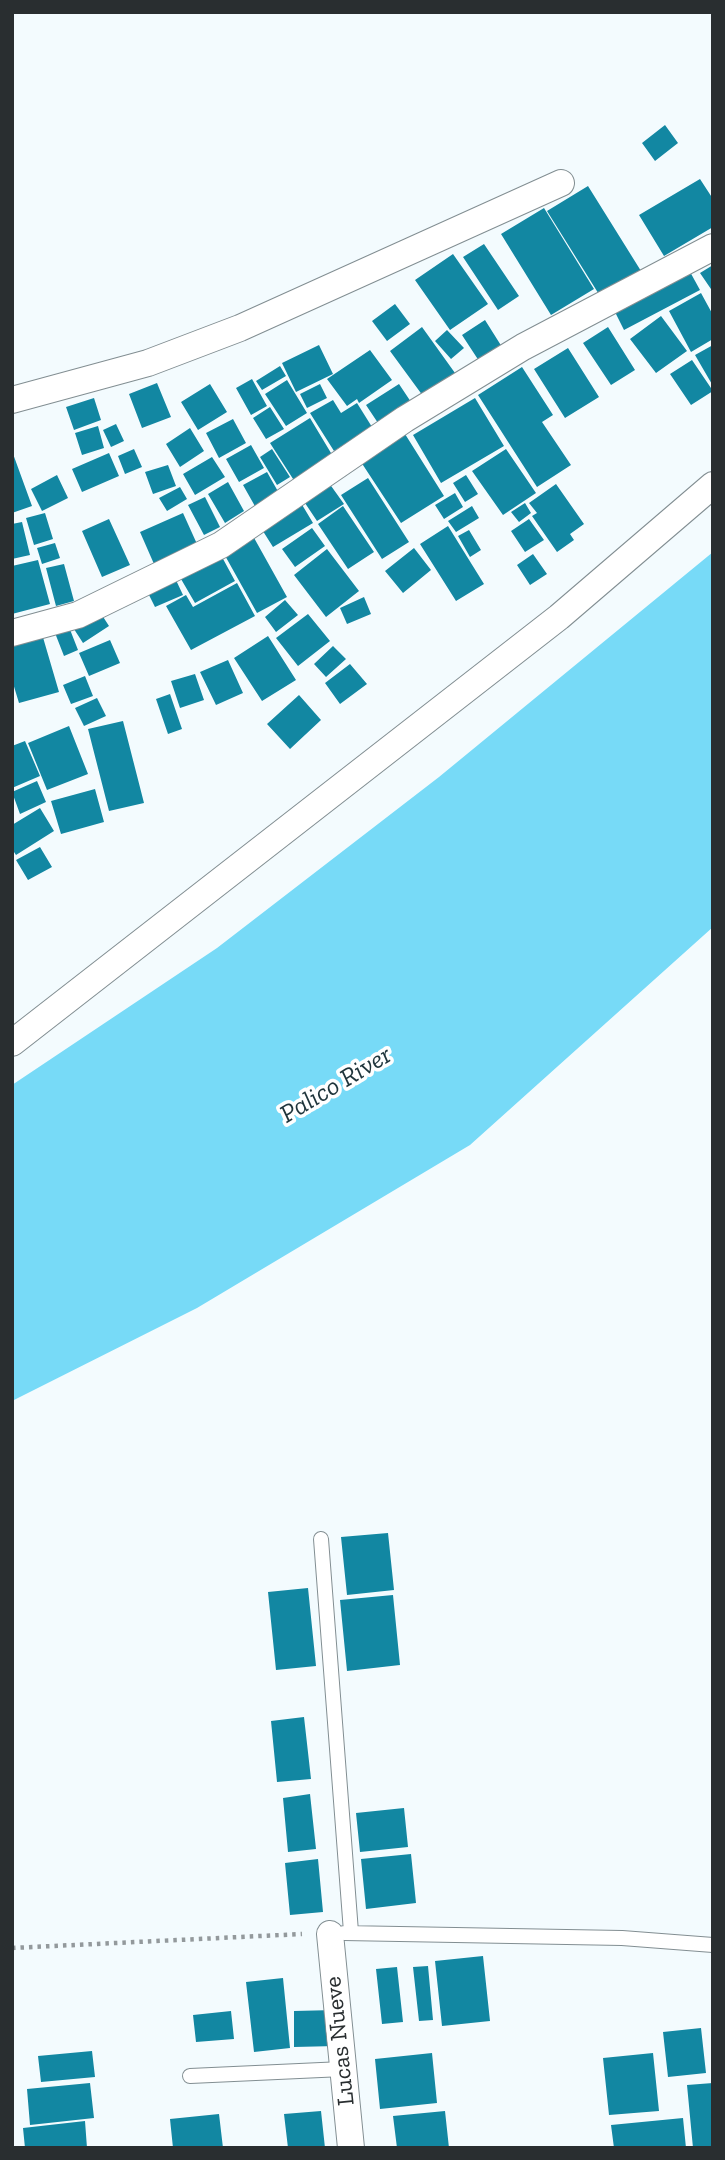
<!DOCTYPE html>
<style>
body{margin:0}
#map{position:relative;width:725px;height:2160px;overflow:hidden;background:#f3fbfe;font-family:"Zilla Slab",serif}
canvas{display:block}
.frame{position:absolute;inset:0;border:14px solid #292e30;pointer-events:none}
</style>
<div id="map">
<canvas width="725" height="2160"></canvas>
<div class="frame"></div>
</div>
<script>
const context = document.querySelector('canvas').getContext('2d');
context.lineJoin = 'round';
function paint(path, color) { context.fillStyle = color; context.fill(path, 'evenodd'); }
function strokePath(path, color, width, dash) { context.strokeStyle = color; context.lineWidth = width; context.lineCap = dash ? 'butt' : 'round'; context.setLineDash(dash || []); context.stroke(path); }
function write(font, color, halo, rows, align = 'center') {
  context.font = font + ' "Zilla Slab",serif'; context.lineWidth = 7; context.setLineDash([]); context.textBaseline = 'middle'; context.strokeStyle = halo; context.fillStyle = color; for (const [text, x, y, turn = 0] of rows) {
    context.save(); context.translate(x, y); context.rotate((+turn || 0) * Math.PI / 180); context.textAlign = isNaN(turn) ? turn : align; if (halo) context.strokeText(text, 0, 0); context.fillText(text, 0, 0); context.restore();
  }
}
paint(new Path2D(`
 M713,552V927L470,1145L197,1308L12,1401V1085L217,948L439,777Z`), '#77daf7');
paint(new Path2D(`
 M665,125L678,143L655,161L642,143Z
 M700,179L713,199V227L664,256L639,215Z
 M588,186L641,271L600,296L547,211Z
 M544,208L594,289L551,315L501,234Z
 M484,244L519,296L498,310L463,257Z
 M453,254L488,304L450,330L415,280Z
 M713,265V292L700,273Z
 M689,270L700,290L624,330L614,310Z
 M701,293L713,315V339L691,352L669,311Z
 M395,304L410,324L387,341L372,321Z
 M661,316L687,351L656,373L630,339Z
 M485,320L502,347L479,361L462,335Z
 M422,327L455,373L423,396L390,351Z
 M608,327L635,370L611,385L583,343Z
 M447,330L464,348L451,359L435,341Z
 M319,345L333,374L296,392L282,363Z
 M713,345V386L695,355Z
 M568,348L599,397L565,418L534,369Z
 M370,350L392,380L359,403L357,399L347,406L327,379Z
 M692,360L713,391L691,405L670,374Z
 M280,366L286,376L262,390L256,381Z
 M522,367L553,415L542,422L571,465L537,487L478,395Z
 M252,379L267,406L251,415L236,388Z
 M287,380L307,413L286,426L265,394Z
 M157,383L171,417L142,428L129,394Z
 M210,384L227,412L198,430L181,402Z
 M320,384L327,398L307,408L300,394Z
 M399,384L411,402L378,423L366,405Z
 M94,398L101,420L74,430L66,407Z
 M475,398L504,446L441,483L413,435Z
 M333,400L341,413L357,403L372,427L334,451L310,413Z
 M270,407L284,429L266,439L253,418Z
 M310,418L334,458L295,482L270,443Z
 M233,419L246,443L219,458L206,433Z
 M116,424L124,441L111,447L103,430Z
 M98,426L104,448L82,455L75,433Z
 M190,428L204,451L180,467L166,444Z
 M405,434L444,496L401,523L361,462Z
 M251,445L264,468L239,482L226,459Z
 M134,449L142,467L125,474L118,456Z
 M272,449L290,477L277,485L260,457Z
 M506,449L536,493L503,515L472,471Z
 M12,451L32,506L12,513Z
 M109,453L119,476L82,492L72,469Z
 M212,457L225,477L195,495L183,474Z
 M168,465L176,486L153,494L145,472Z
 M267,472L280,495L256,508L243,485Z
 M57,475L68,498L42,511L31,489Z
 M466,475L478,494L465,502L453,483Z
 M368,478L409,542L382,559L341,495Z
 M228,482L244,511L225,523L208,494Z
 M329,483L344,504L317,521L303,500Z
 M556,484L584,524L570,534L574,540L557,552L532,516L537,513L529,503Z
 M180,487L187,499L167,511L159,498Z
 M455,493L463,507L444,519L435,505Z
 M205,497L220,527L204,535L188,505Z
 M301,503L313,523L273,547L261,528Z
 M525,503L531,513L519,522L511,512Z
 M343,506L374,552L348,569L318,524Z
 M472,506L479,518L456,532L448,521Z
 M45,513L53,539L34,545L26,518Z
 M183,513L197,544L154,564L140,532Z
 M109,519L130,565L102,577L82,531Z
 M529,519L544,540L525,552L511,531Z
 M22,522L30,555L12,559V524Z
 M448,526L484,584L456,601L420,544Z
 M312,528L325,546L295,567L282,549Z
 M469,530L481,550L470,557L458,536Z
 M253,536L287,597L257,613L223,552Z
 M55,543L60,558L42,564L37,548Z
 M414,548L431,570L403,593L385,571Z
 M327,549L359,591L326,617L294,575Z
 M533,554L547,574L530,585L517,565Z
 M222,557L235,581L195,603L181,579Z
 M38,560L50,604L12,614V566Z
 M64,564L74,601L56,606L46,568Z
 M175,578L183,595L155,607L147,591Z
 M237,583L255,616L191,650L166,606L186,595L193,607Z
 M364,597L371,614L347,624L340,608Z
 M285,600L298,615L276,632L265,617Z
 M98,609L109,626L83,643L72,626Z
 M308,614L330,641L298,666L276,638Z
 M69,627L78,650L64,656L55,633Z
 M42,634L59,692L19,703L12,680V643Z
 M268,636L296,680L262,701L234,658Z
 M110,640L120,663L89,676L79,653Z
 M333,646L346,659L326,677L314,664Z
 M228,660L243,693L216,705L200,672Z
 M350,664L367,684L340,704L325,683Z
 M195,674L204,700L180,708L171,681Z
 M85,676L93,696L71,704L63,685Z
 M170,694L182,729L168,734L156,699Z
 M299,695L321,720L290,749L267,724Z
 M97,698L106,716L84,726L75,708Z
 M123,721L144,803L109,811L88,729Z
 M69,726L88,774L47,790L28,743Z
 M25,741L40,776L12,788V746Z
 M37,781L46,802L20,814L12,792Z
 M95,789L104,822L61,834L51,801Z
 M40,808L54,831L16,855L12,849V825Z
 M40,847L52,867L28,880L16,860Z
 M388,1533L394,1590L347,1595L341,1537Z
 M308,1588L316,1666L276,1670L268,1592Z
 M393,1595L400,1665L347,1671L340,1600Z
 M304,1717L311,1779L277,1782L271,1721Z
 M310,1794L316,1849L288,1852L283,1798Z
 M404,1808L408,1847L360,1852L356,1813Z
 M411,1854L416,1903L366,1909L361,1859Z
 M318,1859L323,1912L290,1915L285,1863Z
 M483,1956L490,2021L442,2026L435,1961Z
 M428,1966L433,2020L419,2021L413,1967Z
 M397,1967L403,2022L382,2024L376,1969Z
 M283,1978L290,2048L254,2052L246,1982Z
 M335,2010L336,2046L294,2047V2011Z
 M231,2011L234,2039L196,2042L193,2015Z
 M701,2028L706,2073L668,2077L663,2032Z
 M92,2051L95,2077L41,2082L38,2056Z
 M432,2053L437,2103L380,2109L375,2059Z
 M653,2053L659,2111L609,2115L603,2058Z
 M90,2083L94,2118L30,2125L27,2089Z
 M713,2083V2148H693L687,2085Z
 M321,2111L325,2148H288L284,2114Z
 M445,2111L449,2148H397L393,2116Z
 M219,2114L223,2148H173L170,2119Z
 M683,2118L686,2148H614L611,2125Z
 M85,2121L87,2148H25L23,2128Z`), '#1287a2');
const lane = new Path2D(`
 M321,1539L351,1932
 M344,1933L622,1938L713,1945
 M190,2076L343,2069`);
const street = new Path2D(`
 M12,400L148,363L240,328L561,183
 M12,633L78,615L221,545L405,419L523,347L713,247
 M12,1043L559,617L713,485
 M330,1934L351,2148`);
strokePath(lane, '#828e92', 16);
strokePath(street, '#828e92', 28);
strokePath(new Path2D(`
 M12,1948L302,1934`), '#93999c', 4.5, [3.5, 5]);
strokePath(lane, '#fff', 14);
strokePath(street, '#fff', 26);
write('24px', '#292e30', '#fff', [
 ["Lucas Nueve",340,2041,-96]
]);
write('italic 26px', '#1e343b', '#fff', [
 ["Palico River",336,1085,-31]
]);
</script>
